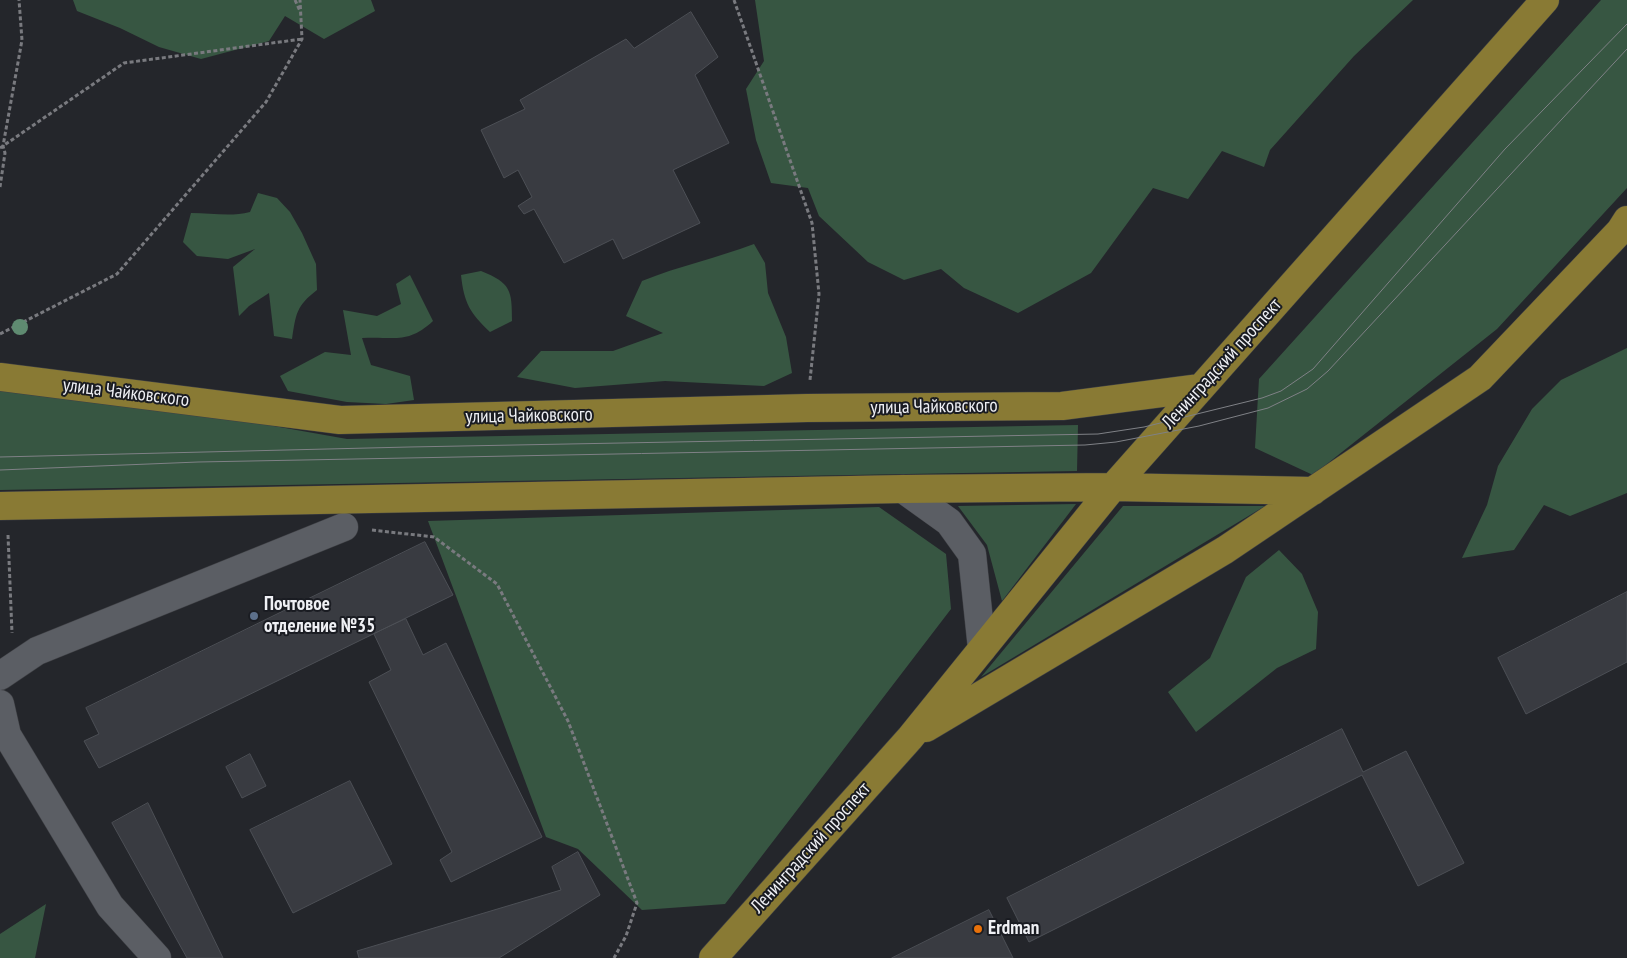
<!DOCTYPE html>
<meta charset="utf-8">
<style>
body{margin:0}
canvas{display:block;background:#24262b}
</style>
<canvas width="1627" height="958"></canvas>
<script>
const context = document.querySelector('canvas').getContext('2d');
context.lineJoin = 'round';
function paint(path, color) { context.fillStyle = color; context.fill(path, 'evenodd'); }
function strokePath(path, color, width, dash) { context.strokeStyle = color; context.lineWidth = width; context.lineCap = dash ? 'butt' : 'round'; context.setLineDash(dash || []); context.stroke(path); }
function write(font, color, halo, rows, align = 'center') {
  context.font = font + ' "PT Sans Narrow",sans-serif'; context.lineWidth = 4; context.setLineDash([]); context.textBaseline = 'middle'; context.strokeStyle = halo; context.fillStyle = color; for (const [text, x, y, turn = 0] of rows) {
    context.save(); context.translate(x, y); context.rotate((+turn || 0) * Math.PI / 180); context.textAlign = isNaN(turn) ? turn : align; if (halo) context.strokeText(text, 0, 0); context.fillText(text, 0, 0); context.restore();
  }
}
paint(new Path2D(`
 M73,0H371L375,11L324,39L285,16L269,41L201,59L159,47L120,28L77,11Z
 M755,0H1413L1354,56L1270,150L1264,167L1222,151L1188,199L1153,188L1091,273L1018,313L964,288L941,269L904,280L868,262L819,216L808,188L771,183L756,140L746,89L764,61Z
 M1601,0H1627V188L1497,329L1313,475L1255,448L1259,379Z
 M258,193L277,198L290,212L302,233L316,264L317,290C296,306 296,314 292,339L274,336L269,293L249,306L239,316L233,267L255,249L228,259L197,256L183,242L191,213C211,213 231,217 250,212Z
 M754,244L765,263L768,293L786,337L792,373L764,386L665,381L575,388L517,377L541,351H613L663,333L626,316L642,281C679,266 717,258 754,244Z
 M481,271C511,283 512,290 512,321L490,332C470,313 464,303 461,275Z
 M410,275L433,321C407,345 394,336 362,338L371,365L410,376L414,400L386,404L347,402L288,391L280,376L325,352L351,355L343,310L377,316L401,304L396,284Z
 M1627,348V493L1570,516L1544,505L1514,550L1462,558L1487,505L1498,466L1532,409L1561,380Z
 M0,390L94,394L347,439L1078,425L1077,471L0,490Z
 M1076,504L1002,601L987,545L958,506Z
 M1123,506H1265L981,677Z
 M879,507L946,554L951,609L725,904L642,910L578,849L546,837L428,521Z
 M1279,550L1302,574L1318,612L1316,649L1277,668L1196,732L1168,692L1210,658L1246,577Z
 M46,904L35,958H0V934Z`), '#375642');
const building = new Path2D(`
 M691,12L718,57L695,75L729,143L673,170L700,223L623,259L613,239L564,263L534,209L524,214L518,206L532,197L518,170L504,178L481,130L525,109L520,100L626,39L634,48Z
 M425,542L453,595L99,768L84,741L99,734L86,708Z
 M1627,592V662L1526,714L1498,658Z
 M406,619L423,655L446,643L542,837L451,882L440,860L452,852L369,682L391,670L374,634Z
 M1342,729L1363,772L1406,751L1464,863L1418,886L1362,775L1029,942L1007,898Z
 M250,754L266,786L242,798L226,767Z
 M350,781L392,864L293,913L250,830Z
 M148,803L223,958H187L112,823Z
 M578,852L600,895L499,958H359L357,951L561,890L552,867Z
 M989,910L1013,958H892Z`);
paint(building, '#393b41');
strokePath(building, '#4c4f55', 1);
const minor = new Path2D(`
 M903,489L949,522L972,554L982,649
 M0,676L37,651L344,527
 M0,704L7,735L110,906L157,958`);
const major = new Path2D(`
 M0,377L340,420L807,408L1062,406L1200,388
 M0,506L903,489L1113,487L1313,491
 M926,728L1225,550L1480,378L1620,231L1627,220
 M713,958L910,738L1113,487L1545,0`);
strokePath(minor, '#3f4045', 29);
strokePath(major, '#3f4045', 29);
strokePath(new Path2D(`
 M295,0L300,11
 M734,0L812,223L819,294L810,380
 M0,148L124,63L302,39
 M0,187L5,153L3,146L22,40L19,0
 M0,334L117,274L266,102L302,39L300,0
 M372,530L434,537L497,584L568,721L637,903L626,936L614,958
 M8,535L12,633`), '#797a7f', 3, [4, 2.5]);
strokePath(minor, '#5b5e64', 28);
strokePath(major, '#897a34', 28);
strokePath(new Path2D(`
 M0,457L409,447L1098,434L1144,427L1262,398L1281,391L1313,369L1505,149L1627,24
 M0,470L198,462L1085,445L1116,442L1199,426L1268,408L1307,389L1328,371L1627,49`), '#7f8186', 1);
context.fillStyle = '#5f8b71';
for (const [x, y] of [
 [20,327]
]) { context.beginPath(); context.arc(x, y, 8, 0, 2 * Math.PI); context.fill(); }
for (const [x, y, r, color] of [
 [254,616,5,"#5c6f8a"],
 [978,929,5,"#e8710a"]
]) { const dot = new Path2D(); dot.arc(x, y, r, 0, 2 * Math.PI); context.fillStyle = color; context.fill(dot); strokePath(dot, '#1a1c22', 2); }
write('19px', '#eff0f4', '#1a1c22', [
 ["Ленинградский проспект",1222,364,-48],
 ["улица Чайковского",126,393,7],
 ["улица Чайковского",934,407,-1],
 ["улица Чайковского",529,416,-1],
 ["Ленинградский проспект",811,848,-48]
]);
write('bold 19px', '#eff0f4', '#1a1c22', [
 ["Почтовое",264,605],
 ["отделение №35",264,627],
 ["Erdman",988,929]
], 'left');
</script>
